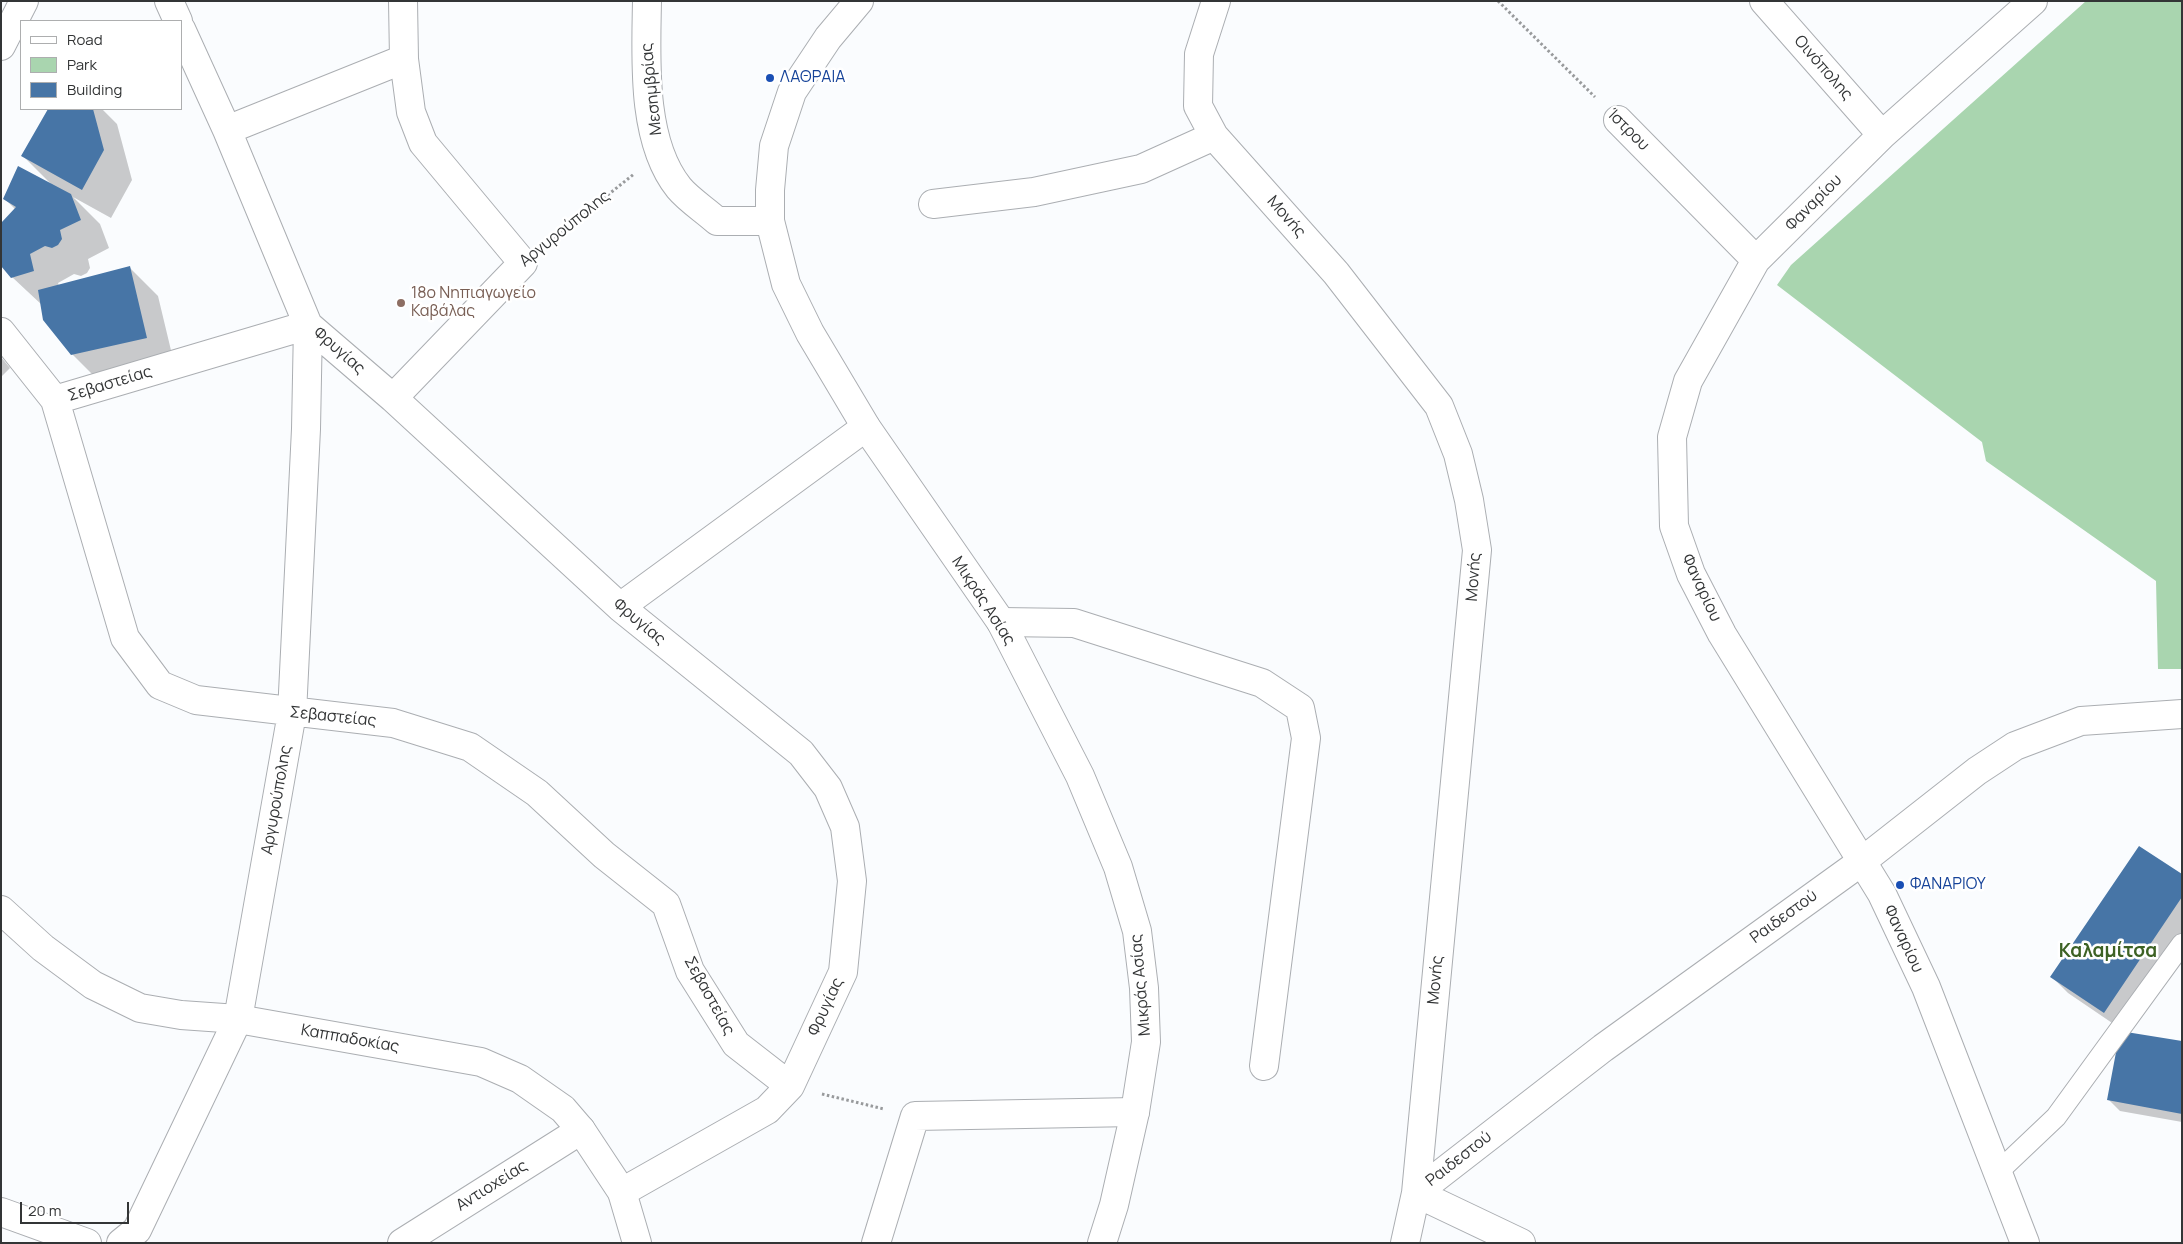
<!DOCTYPE html>
<meta charset="utf-8">
<style>
body{margin:0}
#map{position:relative;width:2183px;height:1244px;overflow:hidden;background:#fafcfe;font-family:Manrope,sans-serif}
canvas{display:block}
.frame{position:absolute;inset:0;border:2px solid #333536;pointer-events:none}
.legend{position:absolute;left:20px;top:20px;width:162px;height:90px;box-sizing:border-box;background:#fff;border:1px solid #adaeaf;margin:0;padding:6px 9px;list-style:none;font-size:15px;color:#333536}
.legend li{display:flex;align-items:center;gap:10px;height:25px}
.legend b{width:25px;border:1px solid #adaeaf}
.scale{position:absolute;left:20px;top:1202px;width:109px;height:22px;box-sizing:border-box;border:2px solid #333536;border-top:0;padding-left:6px;font-size:15px;line-height:18px;white-space:nowrap;color:#333536;-webkit-text-stroke:4px #fff;paint-order:stroke}
</style>
<div id="map">
<canvas width="2183" height="1244"></canvas>
<div class="frame"></div>
<ul class="legend">
<li><b style="height:6px;background:#fff"></b>Road</li>
<li><b style="height:14px;background:#a9d5af"></b>Park</li>
<li><b style="height:14px;background:#4775a6"></b>Building</li>
</ul>
<div class="scale">20 m</div>
</div>
<script>
const context = document.querySelector('canvas').getContext('2d');
context.lineJoin = 'round';
function paint(path, color) { context.fillStyle = color; context.fill(path, 'evenodd'); }
function strokePath(path, color, width, dash) { context.strokeStyle = color; context.lineWidth = width; context.lineCap = dash ? 'butt' : 'round'; context.setLineDash(dash || []); context.stroke(path); }
function write(font, color, halo, rows, align = 'center') {
  context.font = font + ' Manrope,sans-serif'; context.lineWidth = 5; context.setLineDash([]); context.textBaseline = 'middle'; context.strokeStyle = halo; context.fillStyle = color; for (const [text, x, y, turn = 0] of rows) {
    context.save(); context.translate(x, y); context.rotate((+turn || 0) * Math.PI / 180); context.textAlign = isNaN(turn) ? turn : align; if (halo) context.strokeText(text, 0, 0); context.fillText(text, 0, 0); context.restore();
  }
}
paint(new Path2D(`
 M2086,1H2182V669H2158L2156,581L1986,461L1982,442L1777,285L1791,265Z`), '#a9d5af');
paint(new Path2D(`
 M49,109H102L117,124L132,180L111,218L73,197L100,224L109,248L88,259L90,268L87,273L81,276L74,274L58,283L59,286L129,267L158,296L175,367L101,383L72,354L42,305L12,277L16,210L5,199L51,184L23,156Z
 M1,357L10,368L1,377Z
 M2182,876V938L2121,1029L2068,993L2052,977Z
 M2182,1043V1122L2120,1111L2109,1100Z`), '#0003');
paint(new Path2D(`
 M48,109H93L104,150L82,190L21,156Z
 M18,166L71,194L81,220L60,230L62,239L58,245L52,248L45,246L30,254L34,271L11,278L1,266V223L16,207L3,199Z
 M130,266L147,338L71,355L43,320L38,290Z
 M2139,846L2182,874V897L2104,1013L2050,977Z
 M2120,1031L2182,1041V1114L2107,1100Z`), '#4775a6');
const service = new Path2D(`
 M1998,1172L2056,1117L2182,944`);
const minor = new Path2D(`
 M169,1L178,21
 M647,1C646,58 641,141 679,188C689,200 705,210 717,221H770
 M1216,1L1199,54L1198,106L1214,136L1336,273L1439,406L1458,454L1469,500L1477,550L1416,1193L1405,1243
 M1764,1L1882,135
 M181,29L227,130L308,325L393,398L620,607L801,753L828,788L845,827L852,881L843,972L790,1086L767,1110L622,1192
 M1,46L24,1
 M1618,120L1756,260
 M227,130L404,59
 M933,204L1034,192L1141,169L1214,136
 M308,325L55,400L125,638L160,685L196,700L393,723L470,747L537,793L604,855L666,904L690,971L736,1044L790,1086
 M1,332L55,400
 M393,398L523,263L423,143L411,112L404,59L403,1
 M620,607L866,427
 M1001,622L1074,623L1262,683L1300,708L1306,738L1264,1066
 M1,1212L87,1243
 M121,1243L137,1230L238,1019L292,713L306,429L308,325
 M402,1243L581,1130
 M876,1243L915,1116L1135,1112
 M1521,1243L1416,1193L1603,1048L1861,862L1977,771L2015,746L2081,721L2182,714
 M2025,1243L1926,987L1882,894L1722,634L1691,574L1674,526L1672,437L1688,381L1756,260L1882,135L2033,1`);
const tertiary = new Path2D(`
 M859,1L828,38L792,92L774,146L770,190V221L786,284L810,333L866,427L1001,622L1080,776L1118,867L1137,931L1144,988L1146,1042L1135,1112L1114,1205L1102,1243
 M1,910L43,948L93,985L140,1008L181,1015L238,1019L481,1062L520,1079L563,1109L581,1130L622,1192L637,1243`);
strokePath(service, '#abaeb2', 22);
strokePath(minor, '#abaeb2', 30);
strokePath(tertiary, '#abaeb2', 30);
strokePath(new Path2D(`
 M1498,1L1595,97
 M549,242L634,174
 M822,1094L884,1109`), '#989a9c', 3, [2.5, 2.5]);
strokePath(service, '#fff', 20);
strokePath(minor, '#fff', 28);
strokePath(tertiary, '#fff', 28);
for (const [x, y, r, color] of [
 [770,78,5,"#1a4fb4"],
 [401,303,5,"#8d6e63"],
 [1900,885,5,"#1a4fb4"]
]) { const dot = new Path2D(); dot.arc(x, y, r, 0, 2 * Math.PI); context.fillStyle = color; context.fill(dot); strokePath(dot, '#fff', 2); }
write('16px', '#333536', '#fff', [
 ["Οινόπολης",1823,68,49],
 ["Μεσημβρίας",652,89,-96],
 ["Ίστρου",1628,130,45],
 ["Φαναρίου",1814,203,-45],
 ["Μονής",1286,217,49],
 ["Αργυρούπολης",565,229,-39],
 ["Φρυγίας",339,351,41],
 ["Σεβαστείας",110,384,-17],
 ["Μονής",1474,577,-86],
 ["Φαναρίου",1701,588,65],
 ["Μικράς Ασίας",983,601,57],
 ["Φρυγίας",639,622,40],
 ["Σεβαστείας",333,717,6],
 ["Αργυρούπολης",277,800,-80],
 ["Ραιδεστού",1784,917,-36],
 ["Φαναρίου",1903,939,65],
 ["Μονής",1436,980,-85],
 ["Μικράς Ασίας",1141,985,-95],
 ["Σεβαστείας",709,996,61],
 ["Φρυγίας",826,1007,-65],
 ["Καππαδοκίας",350,1039,10],
 ["Ραιδεστού",1459,1159,-38],
 ["Αντιοχείας",492,1186,-32]
]);
write('16px', '#164399', '#fff', [
 ["ΛΑΘΡΑΙΑ",780,78],
 ["ΦΑΝΑΡΙΟΥ",1910,885]
], 'left');
write('16px', '#785e54', '#fff', [
 ["18ο Νηπιαγωγείο",411,294],
 ["Καβάλας",411,312]
], 'left');
write('bold 19px', '#3d6224', '#fff', [
 ["Καλαμίτσα",2108,952]
]);
</script>
